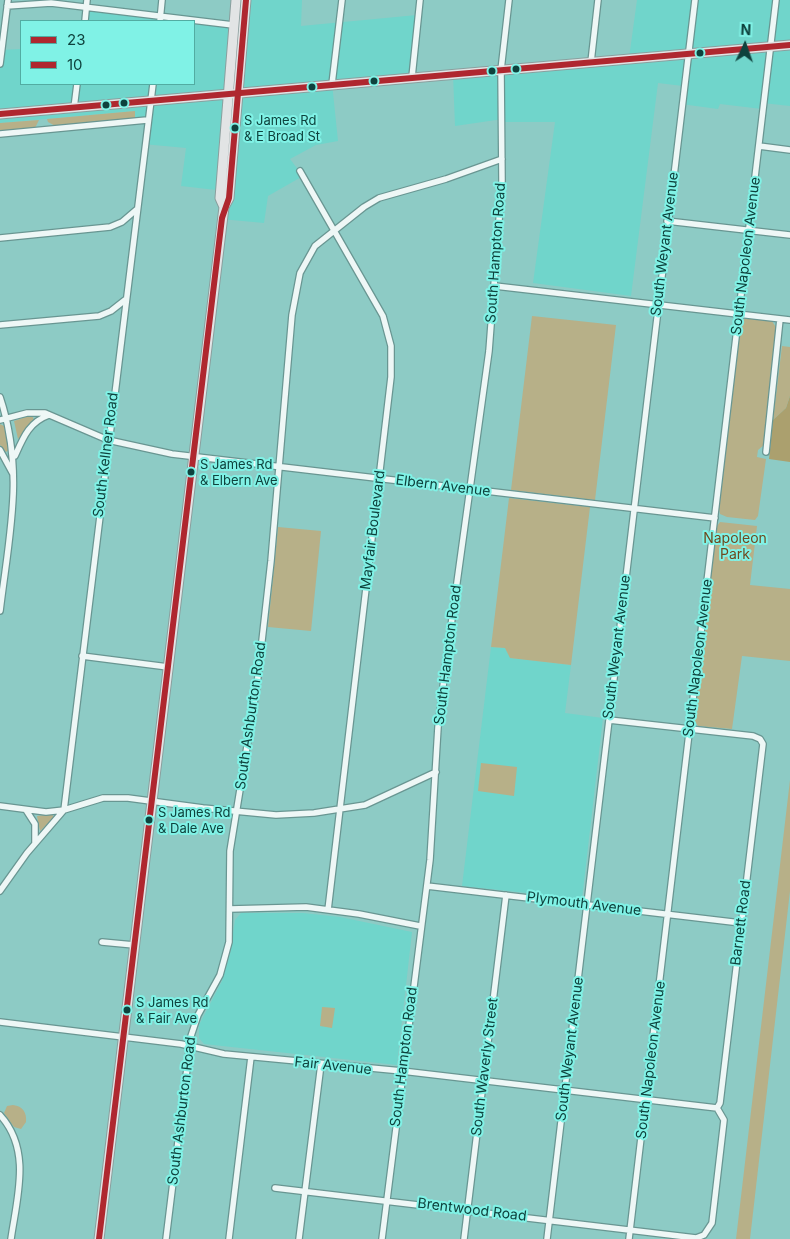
<!DOCTYPE html>
<style>
body{margin:0}
#map{position:relative;width:790px;height:1239px;overflow:hidden;background:#8dcbc5;font-family:Inter,sans-serif}
canvas{display:block}
.legend{position:absolute;left:20px;top:20px;width:175px;height:65px;box-sizing:border-box;background:#80f2e6;border:1px solid #52aca2;margin:0;padding:6px 9px;list-style:none;font-size:15px;color:#0e423d}
.legend li{display:flex;align-items:center;gap:10px;height:25px}
.legend b{width:25px;border:1px solid #52aca2}
.north{position:absolute;left:720px;top:20px;width:50px;height:50px;-webkit-text-stroke:4px #80f2e6;paint-order:stroke;rotate:3deg;font-size:14px;font-weight:700;line-height:20px;text-align:center;color:#0e423d}
.north::after{content:'';display:block;margin:auto;width:18px;height:22px;background:#0e423d;clip-path:polygon(50% 0,100% 100%,50% 72%,0 100%)}
</style>
<div id="map">
<canvas width="790" height="1239"></canvas>
<ul class="legend">
<li><b style="height:6px;background:#af272f"></b>23</li>
<li><b style="height:6px;background:#af272f"></b>10</li>
</ul>
<div class="north">N</div>
</div>
<script>
const context = document.querySelector('canvas').getContext('2d');
context.lineJoin = 'round';
function paint(path, color) { context.fillStyle = color; context.fill(path, 'evenodd'); }
function strokePath(path, color, width, dash) { context.strokeStyle = color; context.lineWidth = width; context.lineCap = dash ? 'butt' : 'round'; context.setLineDash(dash || []); context.stroke(path); }
function write(font, color, halo, rows, align = 'center') {
  context.font = font + ' Inter,sans-serif'; context.lineWidth = 4; context.setLineDash([]); context.textBaseline = 'middle'; context.strokeStyle = halo; context.fillStyle = color; for (const [text, x, y, turn = 0] of rows) {
    context.save(); context.translate(x, y); context.rotate((+turn || 0) * Math.PI / 180); context.textAlign = isNaN(turn) ? turn : align; if (halo) context.strokeText(text, 0, 0); context.fillText(text, 0, 0); context.restore();
  }
}
paint(new Path2D(`
 M242,0H302L301,26L417,15L412,78L332,83L338,141L316,145L290,159L303,176L268,196L264,223L221,219L225,191L181,186L186,148L143,144L144,125L135,119V111L0,123V50L21,49V84H194V21L239,28Z
 M637,0H790V106L763,103L762,109L720,104L718,109L681,104L683,86L658,83L631,296L533,283L555,122H504L503,119L455,126L453,74L629,58Z
 M87,6L193,21H85Z
 M491,647L505,648L511,658L571,665L565,713L603,718L582,899L462,886Z
 M241,913H303L340,917L412,932L397,1065L204,1044L199,1038V1025L222,981L230,954L235,920Z`), '#70d5cb');
paint(new Path2D(`
 M135,111V119L57,127L48,122L47,119Z
 M39,120L35,128L0,133V123Z
 M532,316L616,325L595,500L511,490Z
 M746,318L772,321L777,329L764,445L758,450L757,457L766,459L758,516L755,520L727,517L720,514L719,509L741,322Z
 M782,346L790,347V396L786,408L773,420Z
 M32,415L34,420L18,439L14,421Z
 M0,424L4,426L9,450L6,452L0,445Z
 M509,498L590,507L571,665L510,658L505,648L491,647Z
 M720,522L757,526L750,585L790,589V661L742,656L732,729L698,726L694,720L717,526Z
 M278,527L321,531L311,631L268,627Z
 M481,763L517,767L514,796L478,791Z
 M790,780V891L750,1239H736Z
 M52,814L54,818L40,831L37,816Z
 M322,1007L335,1008L332,1028L320,1026Z
 M13,1105C23,1106 27,1113 26,1122L21,1129L14,1127L4,1113L7,1106Z`), '#b7b088');
paint(new Path2D(`
 M790,396V462L769,459L773,420L786,408Z`), '#aba06e');
const minor = new Path2D(`
 M7,6L51,3L233,25
 M85,21L87,0
 M160,21L162,0
 M591,62L598,0
 M0,64L8,0
 M412,77L420,0
 M332,84L342,0
 M74,108L77,84
 M0,134L147,120
 M759,146L790,150
 M300,171L383,316L391,346V377L328,910
 M667,221L790,235
 M0,238L110,227L122,222L136,210
 M495,286L790,320
 M0,325L99,316L111,311L125,300
 M0,397C25,472 9,535 0,611
 M0,420L27,413H45L108,440L172,454L715,518
 M0,450L13,474
 M766,452L780,319
 M15,456C23,438 29,422 49,415
 M82,656L168,667
 M609,720L753,736L760,739L763,744L720,1103L717,1108
 M0,806L46,812L64,810L103,798H128L203,808L276,815L314,813L365,805L436,772
 M26,810L35,824V843
 M427,886L741,923
 M0,891L27,853L64,810L153,84
 M230,909L306,907L359,914L420,926
 M102,942L134,945
 M0,1022L181,1044L224,1054L402,1071L717,1108L724,1120L712,1223L704,1235L696,1238L275,1188
 M0,1115C32,1150 17,1197 11,1239
 M166,1239L191,1036L198,1015L220,975L229,942L230,851L257,685L271,561L292,315L300,273L315,246L364,207L379,198L446,179L502,159
 M229,1239L251,1057
 M299,1239L321,1064
 M382,1239L430,860L438,727L446,662L489,351L502,181L501,70L509,0
 M464,1239L506,895
 M547,1239L695,0
 M629,1239L776,0`);
const primary = new Path2D(`
 M0,114L790,45
 M224,207L229,198L246,0
 M99,1239L224,207L220,198L236,0`);
strokePath(minor, '#699692', 8);
strokePath(primary, '#8b9f9e', 11);
strokePath(minor, '#eef7f6', 5.5);
strokePath(primary, '#e2e4e5', 9);
strokePath(new Path2D(`
 M99,1239L222,218L229,198L246,0`), '#af272f', 6);
strokePath(new Path2D(`
 M0,114L790,45`), '#af272f', 6);
for (const [x, y, r, color] of [
 [700,53,4.5,"#0e423d"],
 [516,69,4.5,"#0e423d"],
 [492,71,4.5,"#0e423d"],
 [374,81,4.5,"#0e423d"],
 [312,87,4.5,"#0e423d"],
 [124,103,4.5,"#0e423d"],
 [106,105,4.5,"#0e423d"],
 [235,128,4.5,"#0e423d"],
 [191,472,4.5,"#0e423d"],
 [149,820,4.5,"#0e423d"],
 [127,1010,4.5,"#0e423d"]
]) { const dot = new Path2D(); dot.arc(x, y, r, 0, 2 * Math.PI); context.fillStyle = color; context.fill(dot); strokePath(dot, '#80f2e6', 2); }
write('13px', '#0e423d', '#80f2e6', [
 ["S James Rd",244,121],
 ["& E Broad St",244,137],
 ["S James Rd",200,465],
 ["& Elbern Ave",200,481],
 ["S James Rd",158,813],
 ["& Dale Ave",158,829],
 ["S James Rd",136,1003],
 ["& Fair Ave",136,1019]
], 'left');
write('14px', '#0e423d', '#80f2e6', [
 ["South Weyant Avenue",665,244,-83],
 ["South Hampton Road",496,253,-86],
 ["South Napoleon Avenue",746,256,-83],
 ["South Kellner Road",106,455,-83],
 ["Elbern Avenue",443,486,7],
 ["Mayfair Boulevard",373,530,-83],
 ["South Weyant Avenue",617,647,-83],
 ["South Hampton Road",448,655,-83],
 ["South Napoleon Avenue",698,658,-83],
 ["South Ashburton Road",251,716,-82],
 ["Plymouth Avenue",584,904,7],
 ["Barnett Road",741,923,-83],
 ["South Weyant Avenue",570,1049,-83],
 ["South Hampton Road",404,1057,-83],
 ["South Napoleon Avenue",651,1060,-83],
 ["Fair Avenue",333,1066,6],
 ["South Waverly Street",485,1067,-83],
 ["South Ashburton Road",182,1111,-83],
 ["Brentwood Road",472,1210,7]
]);
write('14px', '#6f491f', '#80f2e6', [
 ["Napoleon",735,539],
 ["Park",735,555]
]);
</script>
